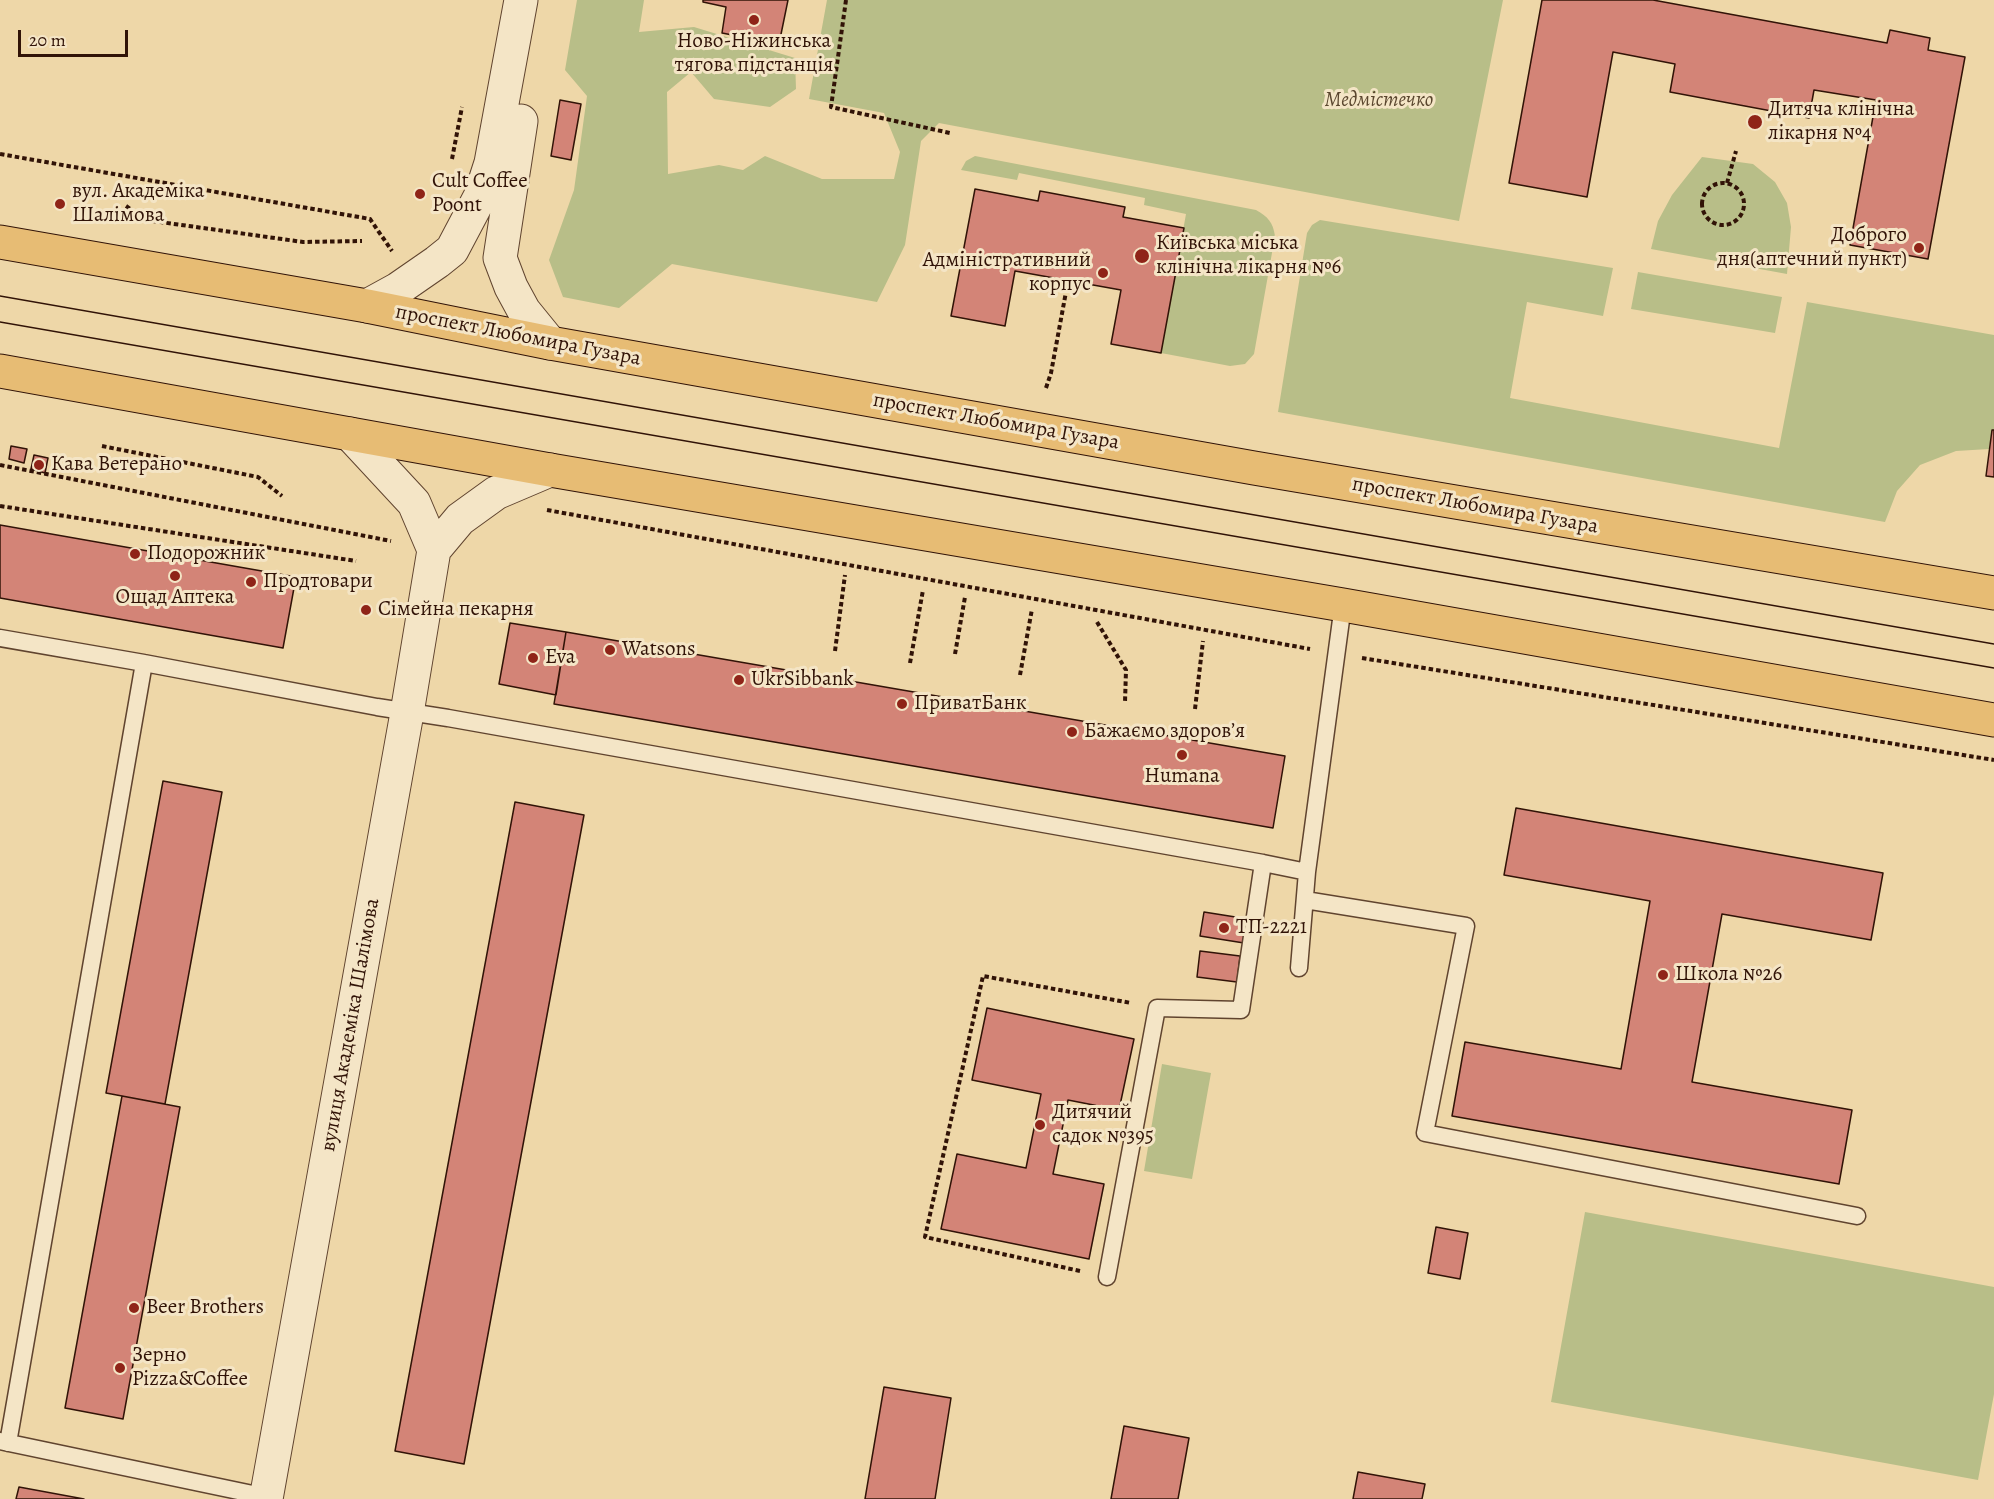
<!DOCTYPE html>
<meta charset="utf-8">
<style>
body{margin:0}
#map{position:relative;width:1994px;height:1499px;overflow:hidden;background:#eed7a8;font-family:Alegreya,serif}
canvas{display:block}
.scale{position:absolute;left:18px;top:30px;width:110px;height:27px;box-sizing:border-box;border:3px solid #311307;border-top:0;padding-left:8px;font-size:18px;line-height:21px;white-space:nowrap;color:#311307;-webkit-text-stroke:4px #f4e5c6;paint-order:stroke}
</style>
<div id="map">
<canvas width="1994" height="1499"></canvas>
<div class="scale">20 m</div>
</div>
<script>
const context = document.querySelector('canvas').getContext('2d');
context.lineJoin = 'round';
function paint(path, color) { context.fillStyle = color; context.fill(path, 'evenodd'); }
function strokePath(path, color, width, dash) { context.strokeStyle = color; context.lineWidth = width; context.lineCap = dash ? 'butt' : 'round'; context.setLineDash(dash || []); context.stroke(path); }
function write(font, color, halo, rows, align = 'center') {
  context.font = font + ' Alegreya,serif'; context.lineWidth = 6; context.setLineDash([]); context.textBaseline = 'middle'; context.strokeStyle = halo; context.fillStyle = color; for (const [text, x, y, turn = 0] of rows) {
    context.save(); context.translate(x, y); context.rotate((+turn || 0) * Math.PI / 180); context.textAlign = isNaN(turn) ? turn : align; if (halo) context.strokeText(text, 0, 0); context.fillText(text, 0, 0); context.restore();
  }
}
paint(new Path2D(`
 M577,0H644L639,32L694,27L795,58L796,89L770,107L714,99L691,72L667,92L668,174L719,165L743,170L765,156L822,179H894L900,152L884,113L809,99L827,0H1503L1459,221L939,123L921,141L905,245L877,302L672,264L619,308L563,297L549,260L574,190L587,96L565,70Z
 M975,156L1256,210C1268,217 1273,222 1275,236L1254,354L1245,364L1230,366L1161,353L1186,214L1144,205L1145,198L1019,173L1017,180L961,170L966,161Z
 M1702,157L1753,164L1775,182L1787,203L1791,227L1787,274L1651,249L1658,221L1672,195Z
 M1320,220L1613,268L1603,316L1527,302L1510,398L1779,448L1807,302L1994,335V430H1992L1989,449L1956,451L1920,465L1897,491L1885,522L1278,412L1307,233L1312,225Z
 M1638,272L1782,297L1775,333L1631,309Z
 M1162,1064L1211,1073L1192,1179L1144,1171Z
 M1585,1212L1994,1287V1394L1978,1480L1551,1402Z`), '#b8be88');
const building = new Path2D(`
 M703,0H788L779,44L722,33L726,7L703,2Z
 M1542,0H1653L1887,43L1890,30L1930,38L1928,50L1965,57L1928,259L1850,245L1876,100L1814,90L1809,118L1670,92L1675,64L1613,52L1587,197L1509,183Z
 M560,100L581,104L571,160L551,156Z
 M975,189L1038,201L1040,191L1125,207L1123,217L1184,228L1161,353L1111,344L1121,290L1015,271L1005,326L951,316Z
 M1992,430H1994V477L1986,476Z
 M11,446L27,449L24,463L9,459Z
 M34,455L48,458L45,473L31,469Z
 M0,525L296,577L283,648L0,598Z
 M510,623L566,632L556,695L499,684Z
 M566,632L1285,756L1273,828L554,704Z
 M163,781L222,792L165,1104L106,1093Z
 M515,802L584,815L464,1464L395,1451Z
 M1516,808L1883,873L1871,940L1722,914L1692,1082L1852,1110L1839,1184L1452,1116L1465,1042L1621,1069L1650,901L1504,875Z
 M1204,912L1248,919L1244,943L1200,936Z
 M1200,951L1240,956L1237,982L1197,977Z
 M987,1008L1134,1039L1119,1110L1068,1100L1053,1174L1104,1184L1089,1259L941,1229L957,1154L1026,1168L1041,1094L972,1080Z
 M122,1096L180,1107L123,1419L65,1408Z
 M1436,1227L1468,1233L1460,1279L1428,1273Z
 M884,1387L951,1398L935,1499H865Z
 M1124,1426L1189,1438L1178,1499H1111Z
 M1358,1472L1425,1484L1422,1499H1353Z
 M19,1487L84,1499H16Z`);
paint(building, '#d38477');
strokePath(building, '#311307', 1.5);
const service = new Path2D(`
 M0,638L144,663L377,707L448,718L1263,863L1307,872
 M1305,900L1466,926L1425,1133L1857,1216
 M1299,968L1307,872L1343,605
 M1107,1277L1157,1008L1241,1010L1263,863
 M0,1441L267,1497
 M8,1443L144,663`);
const tertiary = new Path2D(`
 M521,121L500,258L511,287L524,311L550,343
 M367,306L398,289L437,262L452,250L480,197L491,163L521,0
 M350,434L414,503L434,550
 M266,1499L407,713L434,550L460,519L496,493L550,470`);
const primary = new Path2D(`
 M0,242L367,306L550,343L1254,468L1994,593
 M0,371L550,470L1343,605L1994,720`);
strokePath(service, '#60442f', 19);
strokePath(tertiary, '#60442f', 35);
strokePath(primary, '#311307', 35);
strokePath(new Path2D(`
 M846,0L831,107L950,133
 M0,154L370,219L392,251
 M452,159L462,107
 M1702 204a21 21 0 1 1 42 0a21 21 0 1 1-42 0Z
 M1727,183L1736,151
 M126,206L146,220L303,242L362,241
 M1046,388L1051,373L1068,281
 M102,446L258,477L282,496
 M0,465L391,541
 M0,506L356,561
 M547,510L1310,649
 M1097,622L1126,670L1125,702
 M835,651L845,575
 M955,654L965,597
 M1362,658L1994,760
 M910,663L923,590
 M1020,675L1032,609
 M1195,709L1203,641
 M1080,1271L925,1237L983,976L1131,1003`), '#311307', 4, [4.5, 3]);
strokePath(service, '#f4e5c6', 16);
strokePath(tertiary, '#f4e5c6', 33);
strokePath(primary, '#e7bc74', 33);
strokePath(new Path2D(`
 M0,296L1994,644
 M0,322L1994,668`), '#311307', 1.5);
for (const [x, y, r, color] of [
 [754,20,6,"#8f2418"],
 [1755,122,8,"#8f2418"],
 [420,194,6,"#8f2418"],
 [60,204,6,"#8f2418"],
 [1919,248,6,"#8f2418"],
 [1142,256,8,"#8f2418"],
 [1103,273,6,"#8f2418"],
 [39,465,6,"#8f2418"],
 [135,554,6,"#8f2418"],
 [175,576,6,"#8f2418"],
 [251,582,6,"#8f2418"],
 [366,610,6,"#8f2418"],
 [610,650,6,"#8f2418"],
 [533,658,6,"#8f2418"],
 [739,680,6,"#8f2418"],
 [902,704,6,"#8f2418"],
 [1072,732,6,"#8f2418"],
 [1182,755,6,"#8f2418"],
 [1224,928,6,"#8f2418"],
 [1663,975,6,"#8f2418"],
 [1040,1125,6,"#8f2418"],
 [134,1308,6,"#8f2418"],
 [120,1368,6,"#8f2418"]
]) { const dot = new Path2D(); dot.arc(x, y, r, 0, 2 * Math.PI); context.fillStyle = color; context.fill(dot); strokePath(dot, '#f4e5c6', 2); }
write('21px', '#311307', '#f4e5c6', [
 ["Ново-Ніжинська",754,42,"center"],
 ["тягова підстанція",754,66,"center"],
 ["Дитяча клінічна",1768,110],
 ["лікарня №4",1768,134],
 ["Cult Coffee",432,182],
 ["Poont",432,206],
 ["вул. Академіка",72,192],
 ["Шалімова",72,216],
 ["Доброго",1907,236,"right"],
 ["дня(аптечний пункт)",1907,260,"right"],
 ["Київська міська",1156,244],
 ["клінічна лікарня №6",1156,268],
 ["Адміністративний",1091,261,"right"],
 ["корпус",1091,285,"right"],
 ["Кава Ветерано",51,465],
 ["Подорожник",147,554],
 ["Продтовари",263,582],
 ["Ощад Аптека",175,598,"center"],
 ["Сімейна пекарня",378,610],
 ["Watsons",622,650],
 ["Eva",545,658],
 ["UkrSibbank",751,680],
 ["ПриватБанк",914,704],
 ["Бажаємо здоровʼя",1084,732],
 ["Humana",1182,777,"center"],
 ["ТП-2221",1236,928],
 ["Школа №26",1675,975],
 ["Дитячий",1052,1113],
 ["садок №395",1052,1137],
 ["Beer Brothers",146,1308],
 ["Зерно",132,1356],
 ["Pizza&Coffee",132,1380]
], 'left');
write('italic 21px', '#5a462e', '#f4e5c6', [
 ["Медмістечко",1379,101]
]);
write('21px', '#311307', '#f4e5c6', [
 ["проспект Любомира Гузара",518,336,11],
 ["проспект Любомира Гузара",996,422,10],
 ["проспект Любомира Гузара",1475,506,10],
 ["вулиця Академіка Шалімова",351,1025,-80]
]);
</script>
